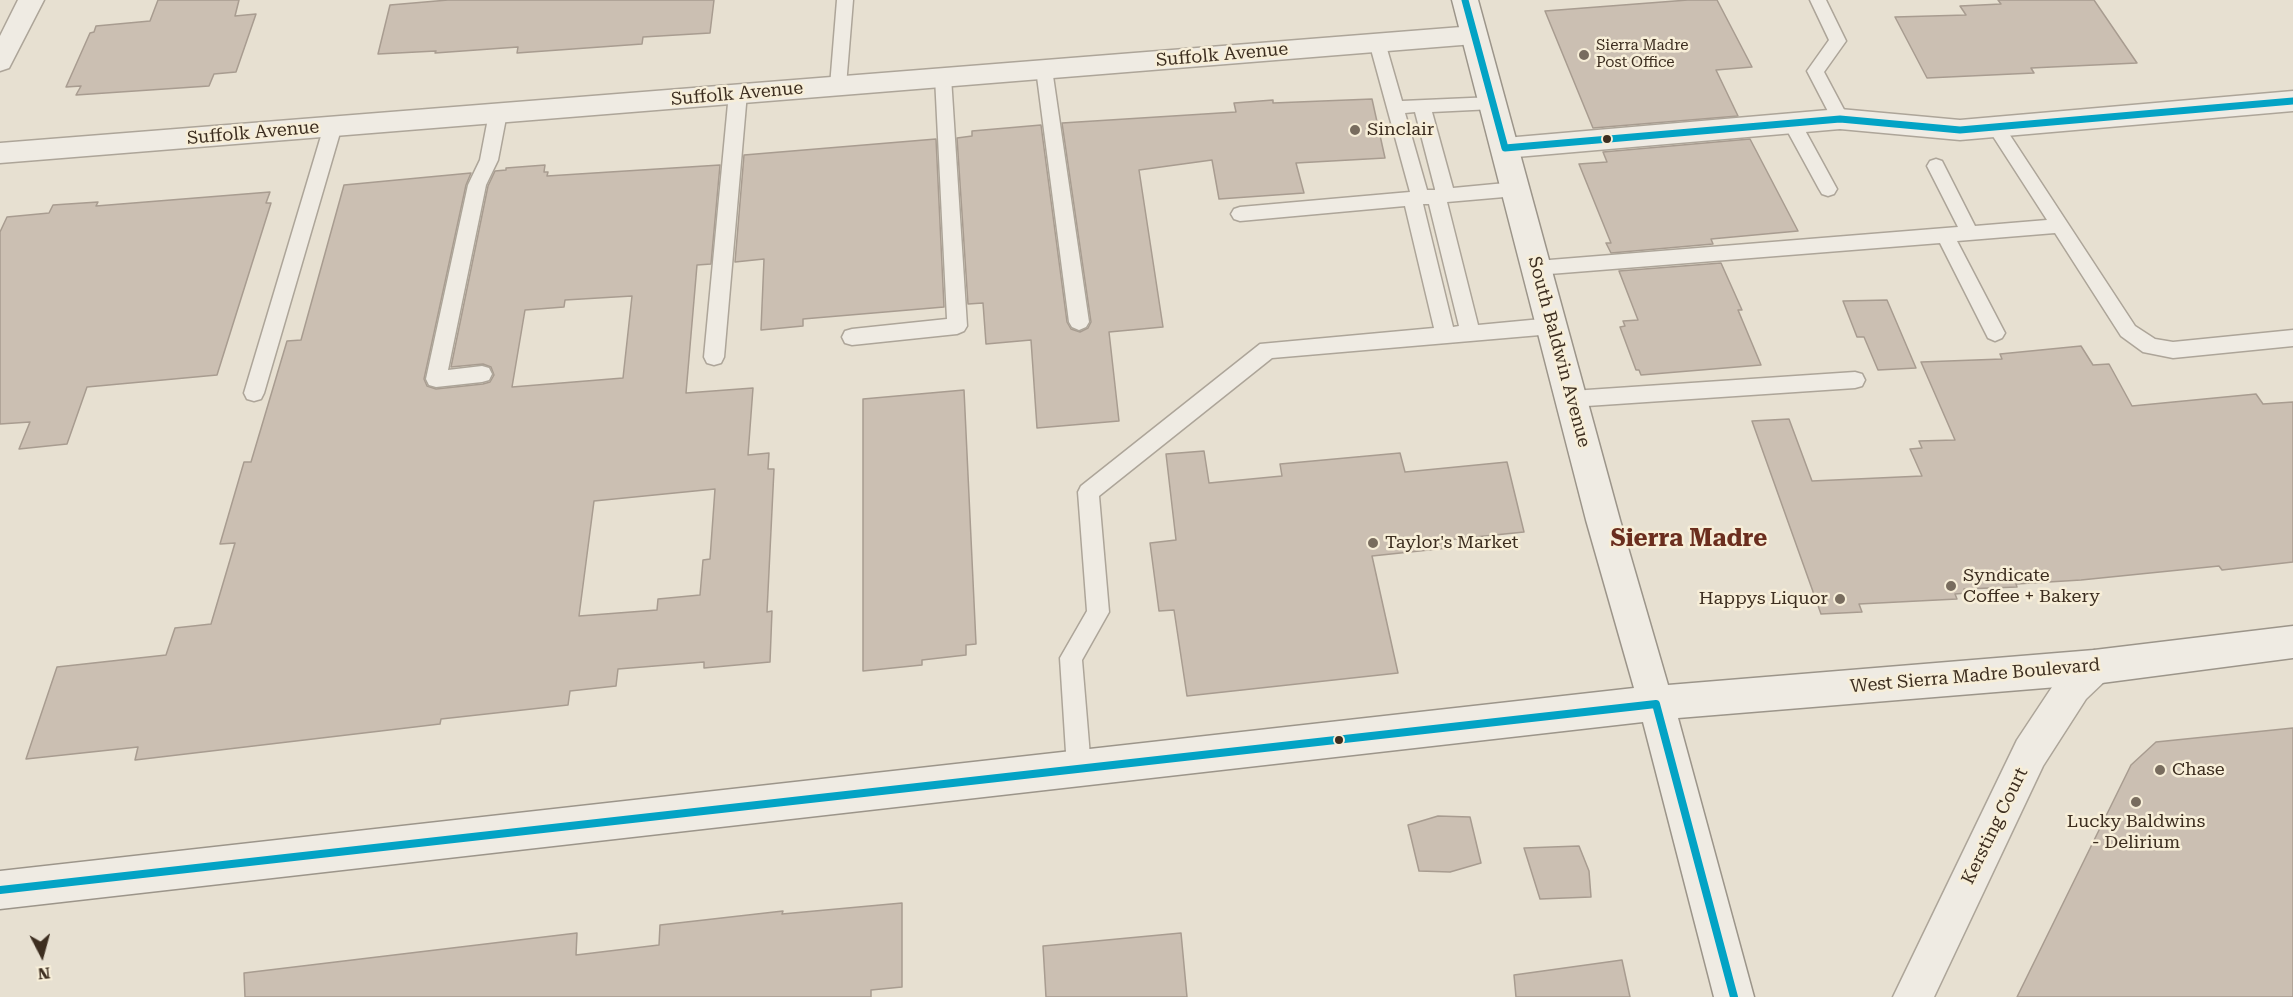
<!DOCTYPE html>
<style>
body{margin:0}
#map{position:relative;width:2293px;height:997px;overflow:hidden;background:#e7e0d1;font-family:"Roboto Serif",serif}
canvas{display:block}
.north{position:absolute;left:12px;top:925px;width:60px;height:60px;-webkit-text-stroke:4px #f7eed8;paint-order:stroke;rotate:174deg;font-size:16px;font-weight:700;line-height:24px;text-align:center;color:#3d2e20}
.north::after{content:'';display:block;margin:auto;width:21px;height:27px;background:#3d2e20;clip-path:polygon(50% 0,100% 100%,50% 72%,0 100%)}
</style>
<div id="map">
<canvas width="2293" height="997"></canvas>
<div class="north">N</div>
</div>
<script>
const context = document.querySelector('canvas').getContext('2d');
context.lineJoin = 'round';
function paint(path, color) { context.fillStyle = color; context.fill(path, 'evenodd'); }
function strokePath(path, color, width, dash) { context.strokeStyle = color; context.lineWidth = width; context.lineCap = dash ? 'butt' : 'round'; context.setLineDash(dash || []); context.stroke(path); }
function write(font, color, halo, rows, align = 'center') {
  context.font = font + ' "Roboto Serif",serif'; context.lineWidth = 5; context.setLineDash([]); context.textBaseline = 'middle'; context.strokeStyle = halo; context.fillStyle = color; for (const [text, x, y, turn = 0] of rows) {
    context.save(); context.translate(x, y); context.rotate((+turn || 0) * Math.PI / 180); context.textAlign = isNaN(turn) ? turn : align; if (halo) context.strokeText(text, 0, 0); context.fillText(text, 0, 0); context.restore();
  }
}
const building = new Path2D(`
 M158,0H239L235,16L256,14L236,72L214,74L209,86L76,95L81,86L66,87L90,33L94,32L96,26L150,21Z
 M448,0H714L710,33L643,37L642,44L517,53L518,47L435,53L436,51L378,54L390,5Z
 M1688,0H1717L1752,67L1716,70L1738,116L1593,128L1545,11Z
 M1998,0H2094L2137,63L2031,68L2034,73L1927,78L1895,17L1966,15L1960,6L2001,4Z
 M1372,99L1385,158L1296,163L1304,193L1219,199L1212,160L1139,170L1163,327L1109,332L1119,421L1037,428L1031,340L986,344L983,303L968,304L957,138L972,136V131L1041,125L1067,322L1071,329L1080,332L1088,328L1091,322L1062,123L1236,112L1234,103L1273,100V103Z
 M936,139L944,307L803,319V326L761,330L764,259L735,262L744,155Z
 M1750,139L1798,231L1711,239L1713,244L1611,253L1606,243H1611L1579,164L1607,162L1603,152Z
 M545,165L544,172H548L547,176L720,165L711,264L697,265L686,393L753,388L748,455L769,453L768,469H774L767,612L772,611L770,662L704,668V662L618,669L616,686L570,691L568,705L441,719L440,724L135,760L138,747L26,759L57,667L166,655L175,628L211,624L235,543L220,544L244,462H251L287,341L301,340L344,185L471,173L466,185L424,379L427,386L436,389L483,384L490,382L494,375L491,367L483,364L451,367L488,186L495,171L506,170V168ZM632,296L623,378L512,387L525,310L564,307L565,300ZM715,489L710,559L703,560L700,595L658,599L657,610L579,616L594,501Z
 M270,192L266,203H271L217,375L87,387L67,444L19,449L30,422L0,424V232L7,217L49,213L53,205L98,202L96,206Z
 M1721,263L1742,310H1738L1761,365L1641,375L1639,370H1636L1620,327L1625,326L1623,321L1638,320L1619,271Z
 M1887,300L1916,368L1878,370L1864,337H1857L1843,301Z
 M2081,346L2093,365L2109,364L2132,406L2256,394L2263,404L2293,402V562L2222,570L2219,566L2081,580L2016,584L2017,587L1964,589L1967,593L1955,594L1957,599L1859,604L1862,612L1821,614L1752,421L1789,419L1812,481L1922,476L1910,449L1922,448L1919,441L1955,440L1921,362L2002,359L2000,354Z
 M964,390L976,644L966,645V655L922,660V665L863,671V399Z
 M1204,451L1209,483L1282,476L1280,464L1400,453L1405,472L1507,462L1524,532L1446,540L1448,548L1372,556L1398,673L1187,696L1174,610L1159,611L1150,543L1176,540L1166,454Z
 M2293,728V997H2017L2131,765L2156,742Z
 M1438,816L1470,817L1481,863L1450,872L1419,871L1408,825Z
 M1579,846L1589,871L1591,897L1540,899L1524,848Z
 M902,903V987L871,990V997H245L244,973L577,933L576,955L659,945L660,925L783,911L782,914Z
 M1181,933L1187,997H1046L1043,946Z
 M1622,960L1630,997H1516L1514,975Z`);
paint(building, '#cbbfb2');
strokePath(building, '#a89c90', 1.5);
const lane = new Path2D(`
 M837,0H853L846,86L844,90H832L830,86Z
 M1810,0H1826L1846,41L1824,72L1849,119L1846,123L1840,125L1834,123L1807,71L1829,40Z
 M1377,36L1383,38L1385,42L1402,101L1493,97L1499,99L1502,103L1499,107L1493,109L1432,112L1453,188L1516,182L1522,184L1525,189L1522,194L1516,196L1447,202L1478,325L1552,318L1559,321L1562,326L1559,331L1552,334L1272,358L1099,496L1109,612L1082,660L1091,768L1087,776L1079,780L1071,776L1067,768L1060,658L1087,611L1078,492L1081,486L1260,344L1434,328L1405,206L1240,221L1234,219L1231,214L1234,209L1240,207L1410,192L1369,42L1371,38ZM1415,112L1435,189V190H1427L1405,113ZM1423,204H1429L1459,326L1453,327Z
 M1044,63L1050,65L1052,69L1089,322L1086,327L1079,330L1072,327L1069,322L1036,69L1038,65Z
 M943,71L949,73L951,77L967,326L964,331L957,334L852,345L845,343L842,337L845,331L852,329L947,319L935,77L937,73Z
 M738,87L744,89L747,93L724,357L721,363L714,365L707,363L704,357L729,93L732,89Z
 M498,107L504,109L507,113L498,160L486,185L448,370L482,366L489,368L492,374L489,380L482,382L436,387L429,385L426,379L468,185L480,160L489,113L492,109Z
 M1792,117L1798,119L1801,123L1837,189L1834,194L1828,196L1822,194L1819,189L1783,123L1786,119Z
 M333,120L339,122L342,126L264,393L261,399L254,401L247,399L244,393L324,126L327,122Z
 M1996,121L2002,123L2135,326L2155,339L2173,342L2293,330V346L2173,358L2143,352L2121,336L2055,233L1957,241L2005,333L2002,338L1995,341L1988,338L1940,243L1537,275L1530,273L1528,268L1530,263L1537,261L1958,227L1927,166L1930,161L1936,159L1942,161L1975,226L2047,220L1987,127L1990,123Z
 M1855,372L1862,374L1865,380L1862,386L1855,388L1572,407L1565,405L1562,399L1565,393L1572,391Z`);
const street = new Path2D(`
 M18,0H44L9,68L0,71V36Z
 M1474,26L1483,29L1487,35L1483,41L1474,44L0,163V143Z
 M2293,91V111L1960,140L1840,129L1505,158L1495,155L1491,148L1495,141L1505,138L1840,109L1960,120Z
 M2094,650L2107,655L2112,667L2107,679L2086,699L2043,766L1934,997H1893L2017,740L2060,675L2081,655Z`);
const secondary = new Path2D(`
 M1452,0H1478L1620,520L1668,685L2094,650L2293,626V658L2094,684L1678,718L1754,997H1714L1643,722L0,909V871L1634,688L1586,520Z`);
strokePath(lane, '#ada599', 3);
strokePath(street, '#ada599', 3);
strokePath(secondary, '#9c958a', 3);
paint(lane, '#efebe3');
paint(street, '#efebe3');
paint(secondary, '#efebe3');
strokePath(new Path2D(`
 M1465,0L1505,148L1840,119L1960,130L2293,101`), '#03a3c5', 7);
strokePath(new Path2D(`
 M0,890L1656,704L1734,997`), '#03a3c5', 8);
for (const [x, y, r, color] of [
 [1584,55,6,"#786c5e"],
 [1355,130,6,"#786c5e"],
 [1607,139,5,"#3d2e20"],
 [1373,543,6,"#786c5e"],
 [1951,586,6,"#786c5e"],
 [1840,599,6,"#786c5e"],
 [1339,740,5,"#3d2e20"],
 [2160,770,6,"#786c5e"],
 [2136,802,6,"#786c5e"]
]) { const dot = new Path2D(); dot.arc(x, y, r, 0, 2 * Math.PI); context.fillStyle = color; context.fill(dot); strokePath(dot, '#f7eed8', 2); }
write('15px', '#3d2e20', '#f7eed8', [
 ["Sierra Madre",1596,46],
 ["Post Office",1596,63]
], 'left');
write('18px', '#3d2e20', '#f7eed8', [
 ["Suffolk Avenue",1222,55,-5],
 ["Suffolk Avenue",737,94,-5],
 ["Suffolk Avenue",253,133,-5],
 ["South Baldwin Avenue",1559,352,75],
 ["West Sierra Madre Boulevard",1975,676,-5],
 ["Kersting Court",1995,826,-64]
]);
write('18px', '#3d2e20', '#f7eed8', [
 ["Sinclair",1367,130],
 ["Taylor's Market",1385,543],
 ["Syndicate",1963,576],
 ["Coffee + Bakery",1963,597],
 ["Happys Liquor",1828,599,"right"],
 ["Chase",2172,770],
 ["Lucky Baldwins",2136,822,"center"],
 ["- Delirium",2136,843,"center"]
], 'left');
write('bold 24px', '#6b2e1e', '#f7eed8', [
 ["Sierra Madre",1689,539]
]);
</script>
